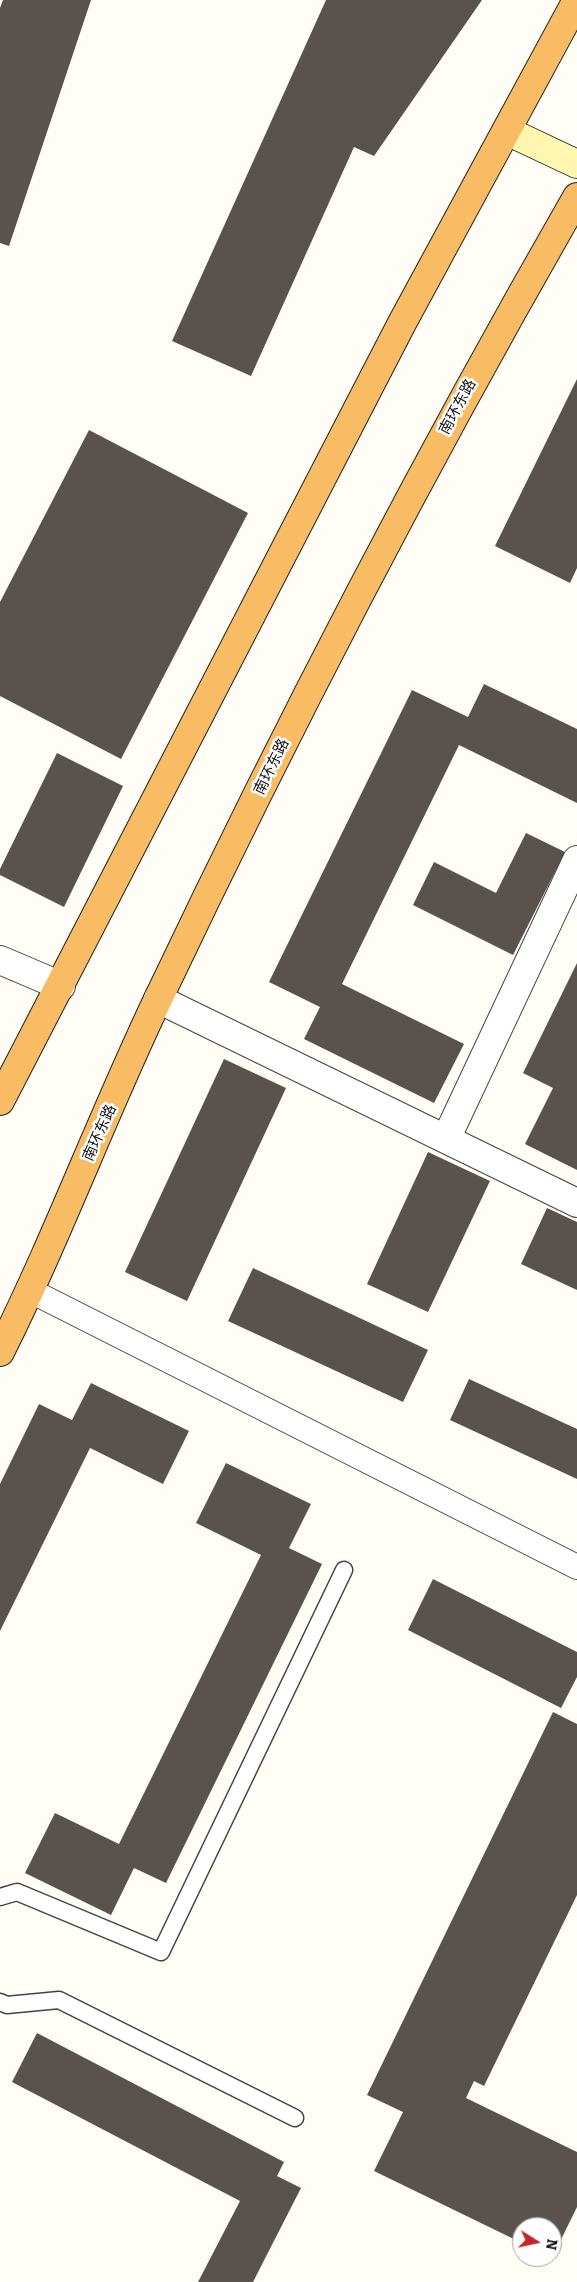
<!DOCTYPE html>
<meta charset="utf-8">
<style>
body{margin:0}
#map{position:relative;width:577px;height:2282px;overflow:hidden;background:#fffdf5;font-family:Bitter,serif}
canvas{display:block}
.north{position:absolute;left:512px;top:2217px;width:50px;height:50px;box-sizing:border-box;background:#fff;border:1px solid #a0a0a0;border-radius:50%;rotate:100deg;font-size:14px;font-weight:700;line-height:20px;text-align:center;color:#111}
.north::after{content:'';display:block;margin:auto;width:18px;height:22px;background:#c4262e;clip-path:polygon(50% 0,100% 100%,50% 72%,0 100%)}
</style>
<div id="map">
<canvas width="577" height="2282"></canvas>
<div class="north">N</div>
</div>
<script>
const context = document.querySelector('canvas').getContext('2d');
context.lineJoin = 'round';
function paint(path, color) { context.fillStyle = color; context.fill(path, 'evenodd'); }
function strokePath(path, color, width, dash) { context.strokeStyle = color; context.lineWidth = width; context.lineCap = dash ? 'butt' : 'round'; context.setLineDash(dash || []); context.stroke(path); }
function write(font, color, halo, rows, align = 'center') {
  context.font = font + ' Bitter,"Noto Sans SC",serif'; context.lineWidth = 5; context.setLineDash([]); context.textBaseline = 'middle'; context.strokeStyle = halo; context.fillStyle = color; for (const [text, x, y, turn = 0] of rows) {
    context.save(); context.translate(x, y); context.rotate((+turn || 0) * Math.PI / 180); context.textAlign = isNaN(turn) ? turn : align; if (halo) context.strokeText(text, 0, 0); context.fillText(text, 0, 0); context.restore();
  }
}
paint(new Path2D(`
 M3,0H91L9,246L0,243V8Z
 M326,0H482L374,156L354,147L251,376L172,341Z
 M577,379V568L570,583L495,546Z
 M89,430L248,513L121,759L0,696V602Z
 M484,684L577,729V803L459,745L342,984L464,1044L434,1103L304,1039L320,1007L269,982L412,690L468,717Z
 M57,753L123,786L64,907L0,875V869Z
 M526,833L565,852L513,955L413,905L434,862L496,893Z
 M577,963V1170L525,1144L553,1088L523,1073Z
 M224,1059L286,1088L187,1301L125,1272Z
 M428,1152L490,1181L428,1312L367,1284Z
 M547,1208L577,1222V1290L521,1264Z
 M253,1268L428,1350L403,1402L228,1321Z
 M469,1379L577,1429V1479L450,1420Z
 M91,1383L189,1431L163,1484L90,1448L0,1631V1484L39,1404L72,1420Z
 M226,1463L311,1504L289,1548L322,1564L166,1883L134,1868L111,1915L25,1873L55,1813L119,1844L261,1555L196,1523Z
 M433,1579L577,1652V1677L561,1708L408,1630Z
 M553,1712L577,1724V1895L484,2086L474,2081L466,2098L577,2152V2207L552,2258V2227H522V2243L374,2171L403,2112L367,2095Z
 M37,2033L284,2162L277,2176L301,2188L253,2282H198L240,2201L12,2082Z`), '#5a524d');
const service = new Path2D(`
 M0,1897L17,1892L161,1952L344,1570
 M0,2002L7,2005L59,2000L295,2118`);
const pedestrian = new Path2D(`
 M31,1291L577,1567`);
const minor = new Path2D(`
 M0,960L61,986
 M158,999L577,1203
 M446,1139L577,860`);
const secondary = new Path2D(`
 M507,131L577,164`);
const trunk = new Path2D(`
 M0,1101L402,323L577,0
 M0,1352C58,1236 103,1114 159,997C288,725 427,458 577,197`);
strokePath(service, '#444', 19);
strokePath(pedestrian, '#444', 26);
strokePath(minor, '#444', 30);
strokePath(secondary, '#333', 30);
strokePath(trunk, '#222', 30);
strokePath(service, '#fff', 16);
strokePath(pedestrian, '#fff', 24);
strokePath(minor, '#fff', 28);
strokePath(secondary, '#fff6b0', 28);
strokePath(trunk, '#f7bc64', 28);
write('15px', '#111', '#fff', [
 ["南环东路",458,407,-62],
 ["南环东路",272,767,-64],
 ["南环东路",100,1133,-66]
]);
</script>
